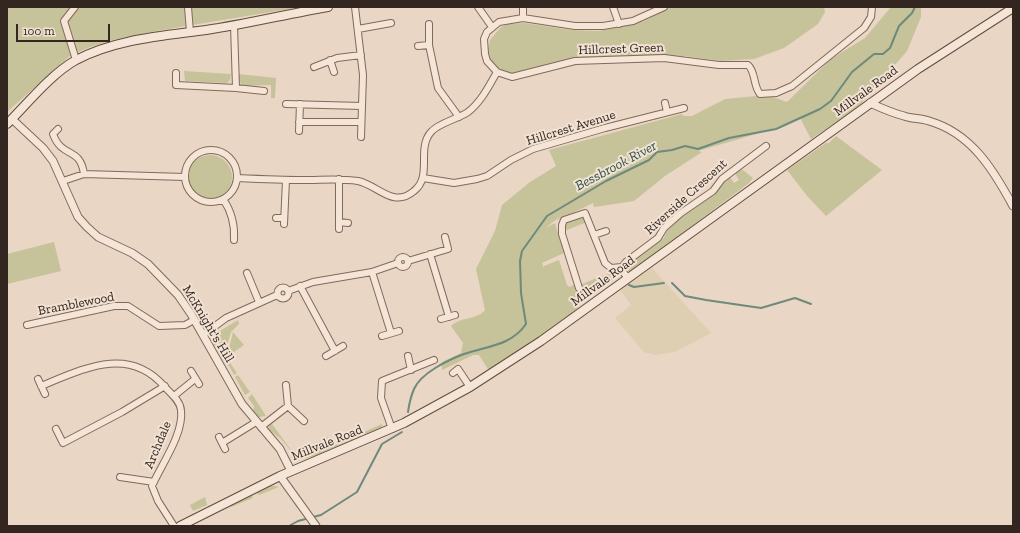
<!DOCTYPE html>
<style>
body{margin:0}
#map{position:relative;width:1020px;height:533px;overflow:hidden;background:#e9d6c4;font-family:"Zilla Slab",serif}
canvas{display:block}
.frame{position:absolute;inset:0;border:8px solid #33251f;pointer-events:none}
.scale{position:absolute;left:16px;top:24px;width:94px;height:18px;box-sizing:border-box;border:2px solid #33251f;border-top:0;padding-left:5px;font-size:12px;line-height:14px;white-space:nowrap;color:#33251f;-webkit-text-stroke:3px #f1e2d3;paint-order:stroke}
</style>
<div id="map">
<canvas width="1020" height="533"></canvas>
<div class="frame"></div>
<div class="scale">100 m</div>
</div>
<script>
const context = document.querySelector('canvas').getContext('2d');
context.lineJoin = 'round';
function paint(path, color) { context.fillStyle = color; context.fill(path, 'evenodd'); }
function strokePath(path, color, width, dash) { context.strokeStyle = color; context.lineWidth = width; context.lineCap = dash ? 'butt' : 'round'; context.setLineDash(dash || []); context.stroke(path); }
function write(font, color, halo, rows, align = 'center') {
  context.font = font + ' "Zilla Slab",serif'; context.lineWidth = 4; context.setLineDash([]); context.textBaseline = 'middle'; context.strokeStyle = halo; context.fillStyle = color; for (const [text, x, y, turn = 0] of rows) {
    context.save(); context.translate(x, y); context.rotate((+turn || 0) * Math.PI / 180); context.textAlign = isNaN(turn) ? turn : align; if (halo) context.strokeText(text, 0, 0); context.fillText(text, 0, 0); context.restore();
  }
}
paint(new Path2D(`
 M652,268L711,333L675,352L655,355L644,352L615,318L631,305L621,291V289Z`), '#deceb2');
paint(new Path2D(`
 M7,7H301L156,31L113,40L90,47L71,55L7,112Z
 M671,7H824L825,12L818,24L784,48L754,59L721,61L685,56L651,55L573,59L516,74L502,72L496,68L490,60L488,50L490,40L501,27L508,24L524,23L572,30L599,31L642,22Z
 M891,7H921V17L907,51L859,106L811,139L800,118L770,130L698,151L702,152L665,176L634,201L594,207L593,203L556,221L562,215L545,228L555,223L564,253L542,263L544,268V266L559,260L567,285L569,287L574,285L577,291L582,289V284L609,273L618,276L577,305L578,307L575,311L532,343L492,369H488L479,355H473L442,370V362L461,353L463,343L451,326C460,317 477,320 485,310L476,269L495,231L502,205L530,182L556,166L549,150L682,114L683,116H692L725,99L767,95L787,102L831,59L865,38Z
 M184,71L231,74L230,80L227,83L185,81Z
 M238,74L276,78L275,98H271V85L243,86L238,80Z
 M836,136L882,170L826,216L808,197L787,170L826,143H829Z
 M188 177a22 22 0 1 1 44 0a22 22 0 1 1-44 0Z
 M739,167L753,178L749,183L631,272L628,271V267L633,260L664,238C669,217 714,204 725,179L730,177L734,183L739,180L735,173Z
 M583,217L587,222L564,231L567,223Z
 M54,242L61,271L7,284V254Z
 M238,320L239,324L231,332L225,352L212,333L216,330L220,331Z
 M233,332L244,345L227,357Z
 M212,337L237,373L234,375L229,366L225,364L211,340Z
 M238,375L250,392L245,395L235,377Z
 M252,394L266,416L259,417L253,411L254,406L248,398Z
 M272,424L291,450L293,453L280,438L269,430V425Z
 M382,424V427L370,433V435L312,458L311,457L297,461L291,457L327,437L331,445H335Z
 M270,485L279,487L259,495L256,492Z
 M252,494L253,498L231,507L229,504Z
 M205,497L207,505L193,511L190,505Z`), '#c6c299');
strokePath(new Path2D(`
 M672,283L685,296L706,300L761,308L795,298L811,304
 M629,285L634,287L664,283
 M408,412C409,405 411,396 414,389C421,373 448,360 464,354C487,346 511,346 526,324L521,293L520,261L522,251L547,216L606,181L649,160L657,152L672,150L685,146L698,149L729,138L776,129L820,109L831,101L852,72L874,54H883L890,48L899,26L912,13L915,7
 M289,526L298,521L321,515L357,492L382,444L402,432`), '#6e8a7d', 2);
const minor = new Path2D(`
 M75,7L64,21L76,60
 M188,7L190,32
 M355,7L363,75L361,137
 M478,7L492,27
 M523,7V18
 M613,7L619,24
 M664,7L633,21L603,26H575L523,18L499,22L487,32L484,39L485,54L487,61L497,72L512,77L575,61L664,58L719,65H748C756,72 753,86 760,94L776,93L792,86L864,28L871,17L872,7
 M429,24V45L438,88L459,117
 M234,25L236,88L264,91
 M358,29L391,23
 M418,46L429,45
 M330,60L334,72
 M314,67L337,58L361,55
 M176,73V85L236,88
 M665,103L667,112
 M286,104L362,106
 M299,122H361
 M58,129L53,134C62,159 80,146 84,174
 M299,131L300,104
 M185 176a26 26 0 1 1 52 0a26 26 0 1 1-52 0Z
 M237,178C259,179 281,180 304,180C322,180 340,178 358,181C378,185 393,209 414,191C433,176 416,149 431,132C438,123 458,119 468,112C481,102 489,86 497,72
 M423,178L454,183L477,179L487,176L511,160L533,149L605,128L684,108
 M63,181L84,174L185,177
 M223,199C232,212 235,224 234,240
 M276,218H284
 M339,222L348,223
 M284,224L286,180
 M339,229V179
 M594,235L606,231
 M430,254L449,317
 M398 262a5 5 0 1 1 10 0a5 5 0 1 1-10 0Z
 M408,261L448,249L445,237
 M372,272L391,333
 M247,273L259,302
 M628,278L623,272L622,267L626,262L658,238L664,228L681,213L713,191L722,179L766,146
 M300,286L335,351
 M277.5 293a5.5 5.5 0 1 1 11 0a5.5 5.5 0 1 1-11 0Z
 M579,288L562,234V225L564,220L585,213L605,263L611,268L622,267
 M288,291L313,282L372,272L398,263
 M441,319L455,315
 M27,325L114,306H128L159,326L185,325L194,320
 M203,335L226,318L277,295
 M382,336L399,331
 M326,356L343,346
 M408,356L411,370
 M191,371L199,384
 M453,373L458,369L470,387
 M38,379L45,394
 M286,385L288,406L304,421
 M41,386C83,369 128,345 164,386C170,393 180,400 181,410C184,434 161,465 152,486L158,501L174,526
 M174,396L195,379
 M261,427L288,406
 M56,429L63,443L122,412L165,386
 M392,429L381,398L382,381L434,360
 M219,437L225,449
 M222,443L256,422
 M120,477L154,482`);
const tertiary = new Path2D(`
 M870,103C881,108 892,113 904,116C912,119 921,118 929,121C971,133 993,169 1013,206
 M12,119L43,148L53,161L78,217L87,227L98,237L132,253L148,264L178,295L191,314L242,404L280,449L291,471
 M280,476L316,526`);
const secondary = new Path2D(`
 M7,124C27,104 51,74 76,60C116,39 162,36 206,30C247,24 287,14 328,7
 M180,526L280,476L404,423L470,387L541,341L918,69L1013,8`);
strokePath(minor, '#82695c', 8);
strokePath(tertiary, '#82695c', 9);
strokePath(secondary, '#644a40', 10);
strokePath(minor, '#f5e5d6', 6);
strokePath(tertiary, '#f5e5d6', 7);
strokePath(secondary, '#f5e5d6', 8);
write('13px', '#33251f', '#f1e2d3', [
 ["Hillcrest Green",621,49,-2],
 ["Millvale Road",866,91,-36],
 ["Hillcrest Avenue",571,128,-17],
 ["Riverside Crescent",686,197,-42],
 ["Millvale Road",603,281,-36],
 ["Bramblewood",76,304,-11],
 ["McKnight's Hill",208,324,59],
 ["Millvale Road",327,443,-22],
 ["Archdale",158,445,-67]
]);
write('italic 14px', '#305248', '#f1e2d3', [
 ["Bessbrook River",616,166,-28]
]);
</script>
